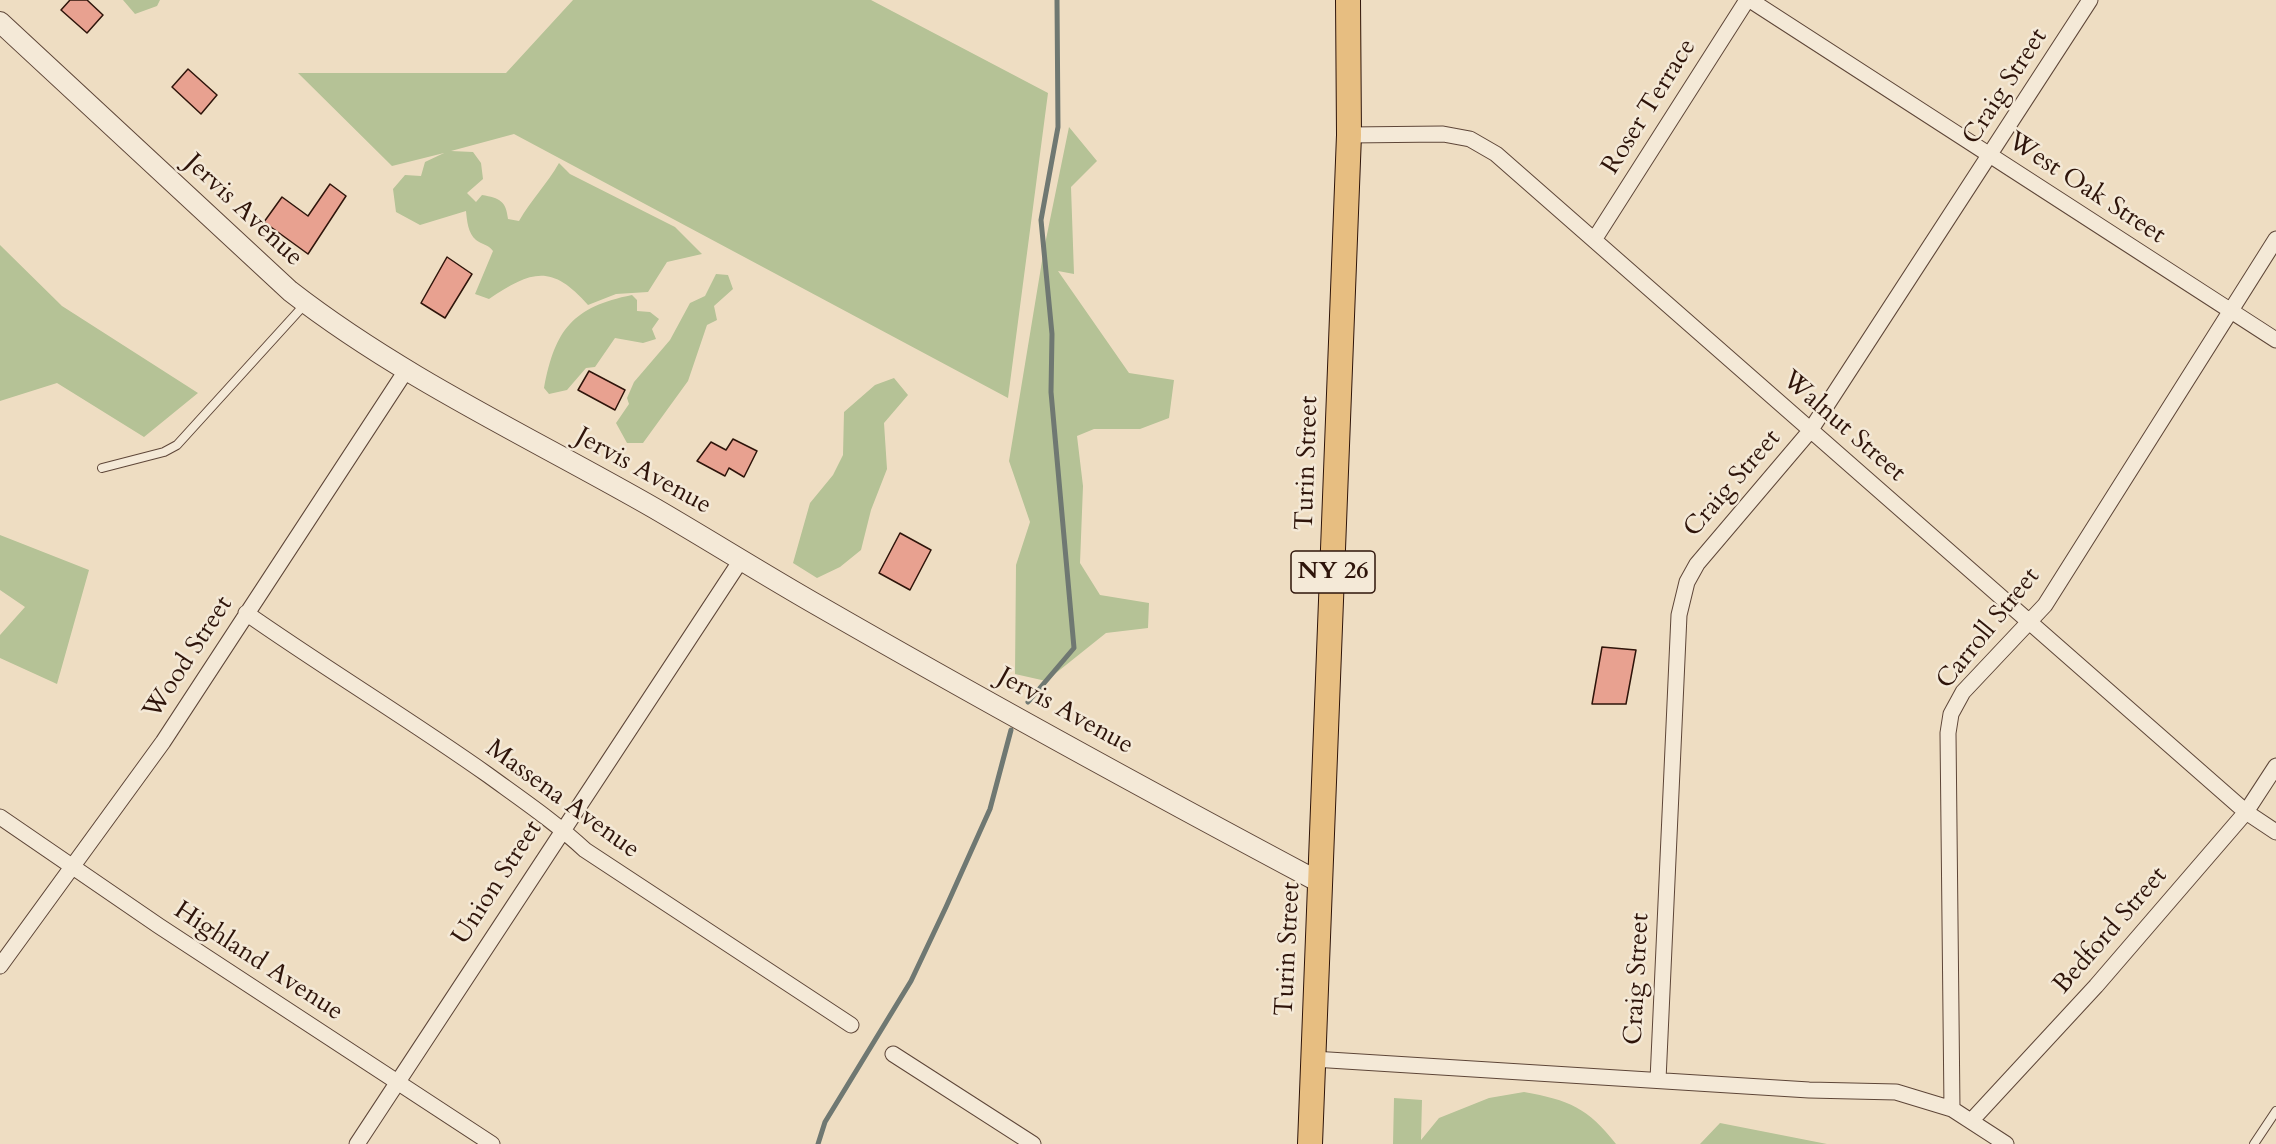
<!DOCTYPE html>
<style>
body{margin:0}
canvas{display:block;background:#eeddc2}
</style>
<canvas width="2276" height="1144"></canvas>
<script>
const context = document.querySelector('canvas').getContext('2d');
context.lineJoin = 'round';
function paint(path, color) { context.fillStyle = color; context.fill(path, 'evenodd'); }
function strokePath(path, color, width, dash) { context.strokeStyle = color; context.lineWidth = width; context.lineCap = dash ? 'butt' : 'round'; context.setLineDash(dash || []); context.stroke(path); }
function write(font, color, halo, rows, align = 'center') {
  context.font = font + ' Cardo,serif'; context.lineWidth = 5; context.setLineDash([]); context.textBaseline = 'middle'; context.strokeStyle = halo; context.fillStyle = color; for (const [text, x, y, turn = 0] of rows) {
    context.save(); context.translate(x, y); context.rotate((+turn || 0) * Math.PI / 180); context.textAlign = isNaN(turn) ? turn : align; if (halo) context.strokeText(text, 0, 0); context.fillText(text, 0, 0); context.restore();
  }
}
paint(new Path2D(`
 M123,0H160L157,6L135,14Z
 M573,0H871L1048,93L1008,398L514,134L451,151L473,152L481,163L483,179L467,193L476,202L482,195C500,198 506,201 508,219L519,221C531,200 547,184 559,163L570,174L675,227L702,254L667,262L648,292L616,294L588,305C552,264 532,270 489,299L475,294L493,251C488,244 482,245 476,240C468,233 467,221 466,211L420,225L396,212L393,189L405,175L421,176L425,162L444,153L392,166L298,73H506Z
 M1069,127L1097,161L1071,187L1074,274L1058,271L1129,373L1174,380L1169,418L1140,429H1094L1077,436L1083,486L1080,563L1100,595L1149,603L1148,628L1106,633L1046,681L1015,674L1016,565L1030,522L1009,461L1044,249Z
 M0,245L62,306L198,393L144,437L57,383L0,401Z
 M716,274L728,275L733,289L714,306L717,320L707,325L688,381L643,443H627L616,423L629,404L627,398L634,382L670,340L690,303L705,296Z
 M632,295L637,300V311L650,312L659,319L652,329L656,339L643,343L615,338L595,367L586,368L567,390L549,394L544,388C555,329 573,307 632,295Z
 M894,378L908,395L884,423L887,469L871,510L861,550L840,567L817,578L793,563L810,503L833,475L843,455L844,412L875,385Z
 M0,535L89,570L57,684L0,658V635L25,607L0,590Z
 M1524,1092C1569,1100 1588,1108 1616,1144H1393L1394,1098L1422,1100L1421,1140L1439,1118L1489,1098Z
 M1720,1123L1827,1144H1700Z`), '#b5c296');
strokePath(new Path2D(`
 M1028,702L1074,648L1051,392L1052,334L1041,220L1058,127L1057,0
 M818,1144L825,1122L911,981L946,907L990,809L1011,730`), '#6f7872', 5);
const building = new Path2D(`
 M70,0H87L103,15L87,33L61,10Z
 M188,69L217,95L201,114L172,87Z
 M330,184L346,196L308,254L264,222L282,197L308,216Z
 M447,257L472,274L445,318L421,303Z
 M589,371L625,390L615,410L578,390Z
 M733,439L757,451L744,477L729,468L725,476L697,461L711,442L726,450Z
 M900,533L931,550L910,590L879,573Z
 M1602,647L1636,650L1626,704H1592Z`);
paint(building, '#e8a190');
strokePath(building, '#2e140a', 1.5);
const service = new Path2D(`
 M102,468L164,452L177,445L306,303
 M2254,1144L2276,1111`);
const minor = new Path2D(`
 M1750,0L2276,340
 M1349,135L1443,134L1470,139L1496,154L2246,812L2276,832
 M1594,240L1747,0
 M246,613C326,669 409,719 488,775C521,799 555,822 585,850L851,1025
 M0,817L159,926L492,1144
 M0,966L163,742L407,369
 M893,1054L1033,1144
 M1313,1059L1809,1090L1896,1092L1952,1109L2006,1144
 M1658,1080L1679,615L1687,582L1697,564L1810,431L2090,0
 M1952,1109L1948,733L1951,714L1963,692L2045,605L2276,239
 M1972,1120L2096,986L2246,812L2276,766
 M357,1144L741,560`);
const tertiary = new Path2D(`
 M0,22L290,291C402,378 532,438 654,508C709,540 763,574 819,606C984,701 1152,793 1321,883`);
const primary = new Path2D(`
 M1310,1144L1349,135L1348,0`);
strokePath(service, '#5e4638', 10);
strokePath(minor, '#5e4638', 17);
strokePath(tertiary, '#5e4638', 22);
strokePath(primary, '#2e140a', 26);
strokePath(service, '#f4e9d7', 8);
strokePath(minor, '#f4e9d7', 15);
strokePath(tertiary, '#f4e9d7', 20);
strokePath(primary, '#e7be81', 24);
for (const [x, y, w] of [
 [1333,572,84]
]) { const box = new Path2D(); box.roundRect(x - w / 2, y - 21, w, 42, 4.5); context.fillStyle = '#f4e9d7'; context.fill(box); strokePath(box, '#2e140a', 1.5); }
write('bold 24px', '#2e140a', null, [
 ["NY 26",1333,572]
]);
write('26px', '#2e140a', '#f4e9d7', [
 ["Craig Street",2006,87,-57],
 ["Roser Terrace",1650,107,-58],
 ["West Oak Street",2086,189,33],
 ["Jervis Avenue",243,211,43],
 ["Walnut Street",1843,427,41],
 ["Turin Street",1308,463,-88],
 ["Jervis Avenue",643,472,29],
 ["Craig Street",1733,484,-49],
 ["Carroll Street",1989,629,-51],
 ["Wood Street",189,658,-57],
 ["Jervis Avenue",1065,712,29],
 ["Massena Avenue",562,800,36],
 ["Union Street",498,883,-57],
 ["Bedford Street",2111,931,-49],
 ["Turin Street",1289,949,-87],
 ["Highland Avenue",258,962,33],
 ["Craig Street",1638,979,-87]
]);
</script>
